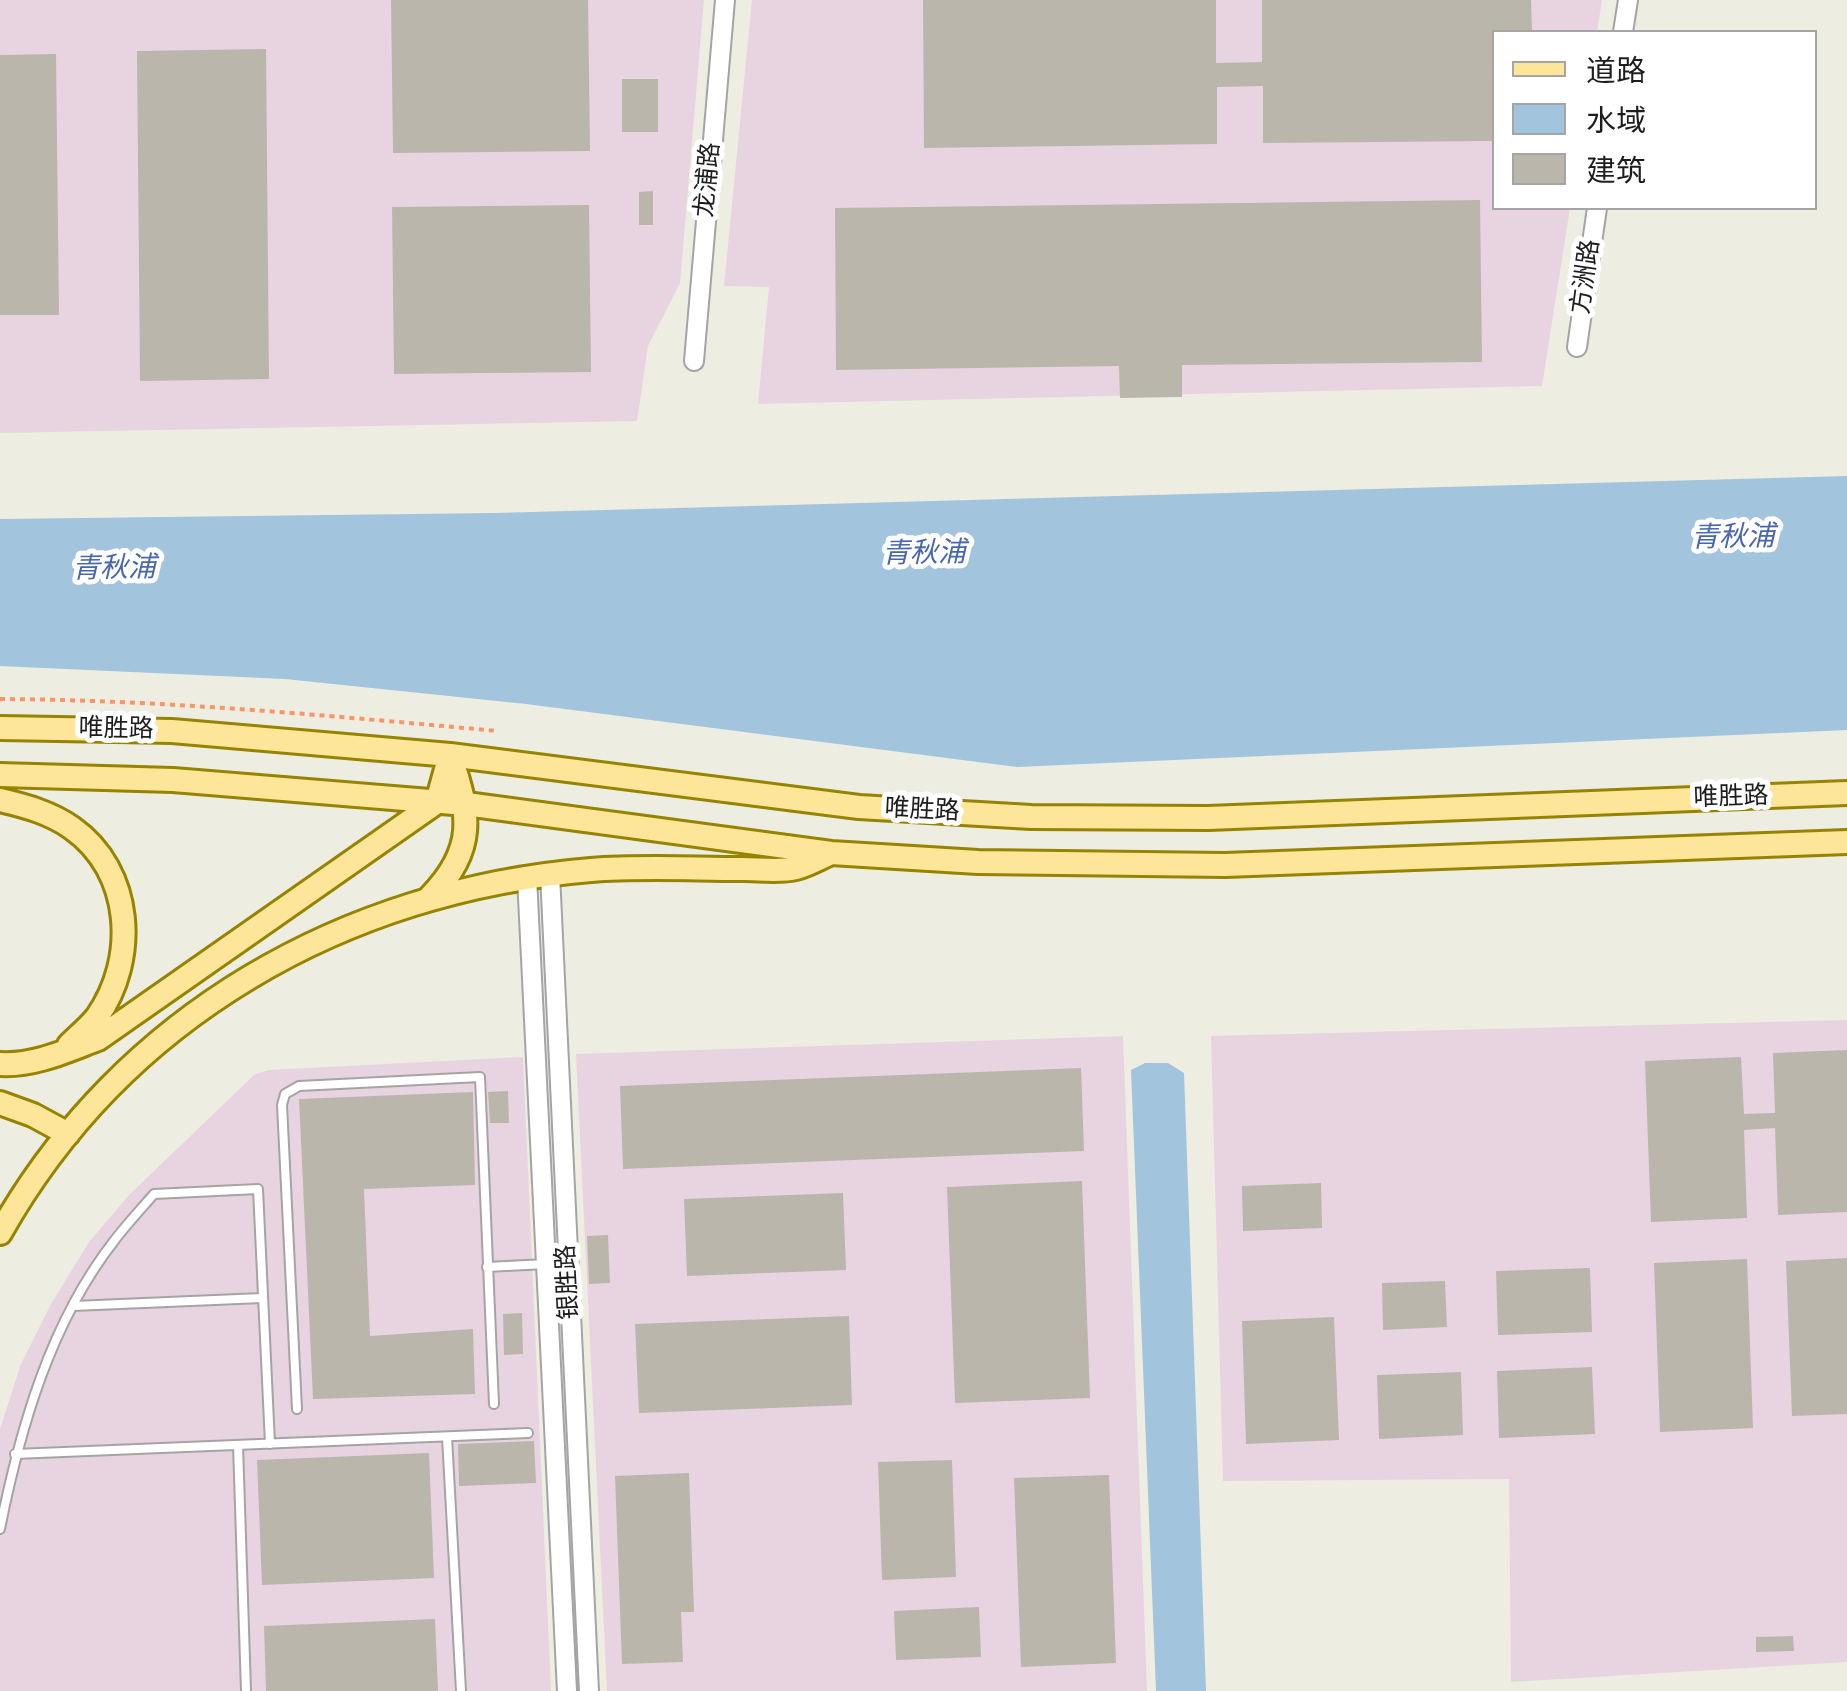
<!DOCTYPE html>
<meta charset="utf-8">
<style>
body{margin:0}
#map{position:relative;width:1847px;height:1691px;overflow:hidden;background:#eeede2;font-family:"Titillium Web","Noto Sans SC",sans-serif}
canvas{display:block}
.legend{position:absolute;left:1492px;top:30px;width:325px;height:180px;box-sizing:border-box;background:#fff;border:2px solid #a5a5a5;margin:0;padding:12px 18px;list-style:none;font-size:30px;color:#1d1d1d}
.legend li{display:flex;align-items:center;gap:20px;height:50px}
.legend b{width:50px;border:2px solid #a5a5a5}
</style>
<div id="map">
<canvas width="1847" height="1691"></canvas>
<ul class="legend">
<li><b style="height:12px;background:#fde699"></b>道路</li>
<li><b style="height:28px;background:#a2c4dd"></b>水域</li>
<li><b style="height:28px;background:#bbb6ac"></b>建筑</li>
</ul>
</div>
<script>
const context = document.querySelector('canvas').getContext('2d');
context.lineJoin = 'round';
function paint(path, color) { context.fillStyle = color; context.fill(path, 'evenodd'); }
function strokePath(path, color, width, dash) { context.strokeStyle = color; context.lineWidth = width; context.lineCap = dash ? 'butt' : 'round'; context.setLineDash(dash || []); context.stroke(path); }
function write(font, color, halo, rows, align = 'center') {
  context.font = font + ' "Titillium Web","Noto Sans SC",sans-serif'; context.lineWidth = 10; context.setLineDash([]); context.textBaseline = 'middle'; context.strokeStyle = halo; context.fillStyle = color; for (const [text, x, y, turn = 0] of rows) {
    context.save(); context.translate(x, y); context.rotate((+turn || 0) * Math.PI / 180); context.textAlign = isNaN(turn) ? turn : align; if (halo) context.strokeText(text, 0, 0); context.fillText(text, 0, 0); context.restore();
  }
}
paint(new Path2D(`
 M0,0H704L680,283L648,346L637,421L0,433Z
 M752,0H1602L1597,32H1494V208H1570L1542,386L758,404L769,287L724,286Z
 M1847,1020V1662L1511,1682L1509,1479L1223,1481L1211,1036Z
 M1123,1036L1147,1691H607L576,1054Z
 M523,1057L551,1691H0V1429L21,1364L51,1304L89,1242L129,1195L254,1075L268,1070Z`), '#e8d4e0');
paint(new Path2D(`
 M1847,476V730L1017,767L526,704L285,679L0,666V519L495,513Z
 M1145,1063H1168L1184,1073L1206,1691H1156L1131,1070Z`), '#a2c4dd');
paint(new Path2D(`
 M391,0H588L590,151L393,153Z
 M923,0H1216V63L1262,62V0H1531L1532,32H1494V141L1263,143V86L1217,87V144L924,148Z
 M266,49L269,379L140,381L137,51Z
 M56,54L59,315H0V55Z
 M622,79H658V132H622Z
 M653,191V225H639V192Z
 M1480,200L1482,362L1182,365V397L1120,398L1119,366L836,370L835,208Z
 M589,205L591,372L394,374L392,207Z
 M1847,1050V1212L1778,1215L1775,1128L1744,1130L1747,1218L1651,1222L1645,1061L1741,1057L1744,1114L1775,1113L1773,1053Z
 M1081,1068L1084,1151L623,1169L620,1086Z
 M508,1091L509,1123H490L488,1092Z
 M473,1092L475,1185L364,1189L370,1336L473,1329L475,1394L313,1399L299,1099Z
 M1082,1181L1090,1398L955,1403L947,1187Z
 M1321,1183L1322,1228L1243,1231L1242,1186Z
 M843,1193L846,1270L687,1276L684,1199Z
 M608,1235L610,1283L589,1284L587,1236Z
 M1847,1258V1414L1792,1416L1786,1261Z
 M1747,1259L1753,1428L1660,1432L1654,1263Z
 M1590,1268L1592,1332L1498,1335L1496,1271Z
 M1445,1281L1447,1327L1383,1330L1382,1283Z
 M522,1313L523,1354L504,1355L503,1314Z
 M849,1316L852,1405L639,1413L635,1324Z
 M1334,1317L1339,1440L1246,1444L1242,1321Z
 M1592,1367L1595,1434L1499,1438L1497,1371Z
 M1461,1372L1463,1435L1379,1439L1377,1375Z
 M534,1441L536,1483L459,1486L458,1444Z
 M429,1453L434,1578L262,1585L257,1460Z
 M952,1460L956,1577L882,1580L878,1462Z
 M689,1473L694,1612H681L683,1662L622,1664L615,1476Z
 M1109,1475L1116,1663L1021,1667L1014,1478Z
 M979,1607L981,1657L896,1660L894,1611Z
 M435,1619L438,1691H266L264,1626Z
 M1793,1636L1794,1651L1756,1652V1637Z`), '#bbb6ac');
const service = new Path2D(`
 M487,1267L546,1264
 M73,1306L262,1298
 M297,1409L282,1105L285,1094L299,1086L480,1077L494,1404
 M447,1437L461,1691
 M238,1445L246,1691
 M15,1454L528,1433
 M0,1529C20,1429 50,1323 114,1241C126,1225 141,1209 154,1194L258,1189L270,1444`);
const tertiary = new Path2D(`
 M1623,32L1628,0
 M1577,347L1597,208
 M694,361L725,0
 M550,874L589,1691
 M527,877L567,1691`);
const primary = new Path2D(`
 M0,728L172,731L450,755L859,807L1031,817L1208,818L1847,793
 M0,775L173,780L466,804L831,853L978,862L1225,865L1847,842
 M0,800C26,806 51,813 72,828C133,871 138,959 97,1017C89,1027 78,1036 69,1045
 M430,897C477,849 470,814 450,755
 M0,1064C34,1066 66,1051 98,1039L437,802L450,755
 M0,1103L33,1115L68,1134
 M0,1233C123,1015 346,890 591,870C641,866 693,869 743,869C759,869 780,872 796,868C808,865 820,858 831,853`);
strokePath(service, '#a4a4a4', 12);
strokePath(tertiary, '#a4a4a4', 22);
strokePath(primary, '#968300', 28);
strokePath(new Path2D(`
 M0,699C167,700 332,716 498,731`), '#fc9466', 4, [5, 5]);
strokePath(service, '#fff', 8);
strokePath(tertiary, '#fff', 18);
strokePath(primary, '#fde699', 22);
write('25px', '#1d1d1d', '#fff', [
 ["龙浦路",709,180,-85],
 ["方洲路",1587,277,-82],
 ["唯胜路",116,730,1],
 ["唯胜路",1731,798,-2],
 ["唯胜路",922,811,3],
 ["银胜路",569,1282,-93]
]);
write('italic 28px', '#4866ae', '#fff', [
 ["青秋浦",1733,539,-1],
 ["青秋浦",924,555,-1],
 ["青秋浦",114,570,-1]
]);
</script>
